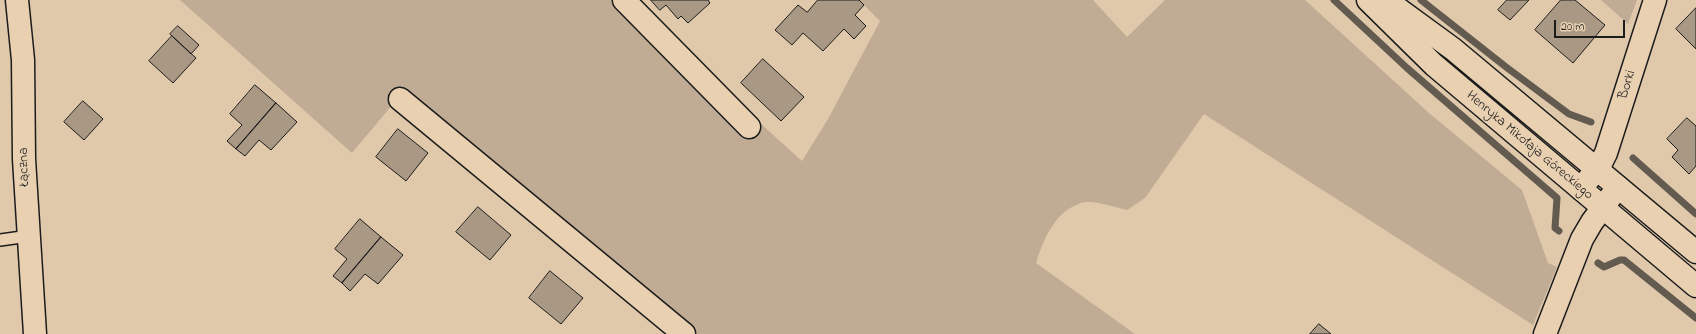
<!DOCTYPE html>
<meta charset="utf-8">
<style>
body{margin:0}
#map{position:relative;width:1696px;height:334px;overflow:hidden;background:#e0c9ab;font-family:"Indie Flower",sans-serif}
canvas{display:block}
.scale{position:absolute;left:1554px;top:20px;width:71px;height:18px;box-sizing:border-box;border:2px solid #1c1c1c;border-top:0;padding-left:5px;font-size:12px;line-height:14px;white-space:nowrap;color:#1c1c1c;-webkit-text-stroke:3px #e8d0b1;paint-order:stroke}
</style>
<div id="map">
<canvas width="1696" height="334"></canvas>
<div class="scale">20 m</div>
</div>
<script>
const context = document.querySelector('canvas').getContext('2d');
context.lineJoin = 'round';
function paint(path, color) { context.fillStyle = color; context.fill(path, 'evenodd'); }
function strokePath(path, color, width, dash) { context.strokeStyle = color; context.lineWidth = width; context.lineCap = dash ? 'butt' : 'round'; context.setLineDash(dash || []); context.stroke(path); }
function write(font, color, halo, rows, align = 'center') {
  context.font = font + ' "Indie Flower",sans-serif'; context.lineWidth = 3; context.setLineDash([]); context.textBaseline = 'middle'; context.strokeStyle = halo; context.fillStyle = color; for (const [text, x, y, turn = 0] of rows) {
    context.save(); context.translate(x, y); context.rotate((+turn || 0) * Math.PI / 180); context.textAlign = isNaN(turn) ? turn : align; if (halo) context.strokeText(text, 0, 0); context.fillText(text, 0, 0); context.restore();
  }
}
paint(new Path2D(`
 M180,0H612L740,135H753L761,124L802,161L828,119L880,21L859,0H1093L1127,37L1165,0H1305L1429,113L1522,190L1548,263L1557,267L1533,325L1204,114L1145,198L1127,210C1114,207 1093,199 1081,203C1054,212 1044,239 1036,263L1135,334H698L540,205L393,104L352,153Z
 M1601,0H1637L1628,24Z`), '#c0ac94');
strokePath(new Path2D(`
 M1334,0L1407,68L1557,198L1555,228L1559,231
 M1421,0L1506,67L1569,114L1591,122
 M1633,158L1696,214
 M1598,263L1604,267L1620,260H1624L1696,318`), '#635a50', 7);
const building = new Path2D(`
 M651,0H708L710,3L688,23L681,16L678,19L666,5L660,10Z
 M818,0H859L864,5L855,15L866,26L854,39L844,29L823,51L803,33L792,45L775,30L798,5L807,12Z
 M1507,0H1529L1510,20L1498,10Z
 M1561,0H1575L1605,25L1573,63L1535,30Z
 M1696,8V49L1676,29Z
 M178,26L199,45L191,54L170,34Z
 M172,36L196,58L173,83L149,61Z
 M763,59L804,97L781,121L741,83Z
 M255,85L276,103L236,149L227,141L242,125L230,114Z
 M83,101L103,119L84,140L64,122Z
 M276,103L297,122L271,150L259,140L245,156L236,149Z
 M1687,118L1696,126V166L1689,174L1672,157L1678,150L1667,139Z
 M398,129L428,153L406,181L376,157Z
 M478,207L511,235L490,260L456,232Z
 M360,219L381,237L342,283L333,276L347,259L335,249Z
 M381,237L403,255L378,284L365,274L350,291L342,283Z
 M550,271L583,298L561,324L529,298Z
 M1319,324L1331,334H1310Z`);
paint(building, '#a99883');
strokePath(building, '#1c1c1c', 1);
const service = new Path2D(`
 M0,240L29,236`);
const minor = new Path2D(`
 M17,0L23,60L24,159L35,334
 M624,0L749,127
 M400,99L684,334
 M1581,189L1601,163L1606,153L1655,0
 M1545,334L1582,239L1592,222L1618,187`);
const secondary = new Path2D(`
 M1368,0L1434,65L1696,286
 M1386,0L1453,49L1696,252`);
strokePath(service, '#1c1c1c', 14);
strokePath(minor, '#1c1c1c', 25);
strokePath(secondary, '#1c1c1c', 25);
strokePath(service, '#e8d0b1', 11);
strokePath(minor, '#e8d0b1', 22);
strokePath(secondary, '#e8d0b1', 22);
write('14px', '#1c1c1c', '#e8d0b1', [
 ["Borki",1628,85,-73],
 ["Henryka Mikołaja Góreckiego",1529,146,40],
 ["Łączna",25,167,-92]
]);
</script>
